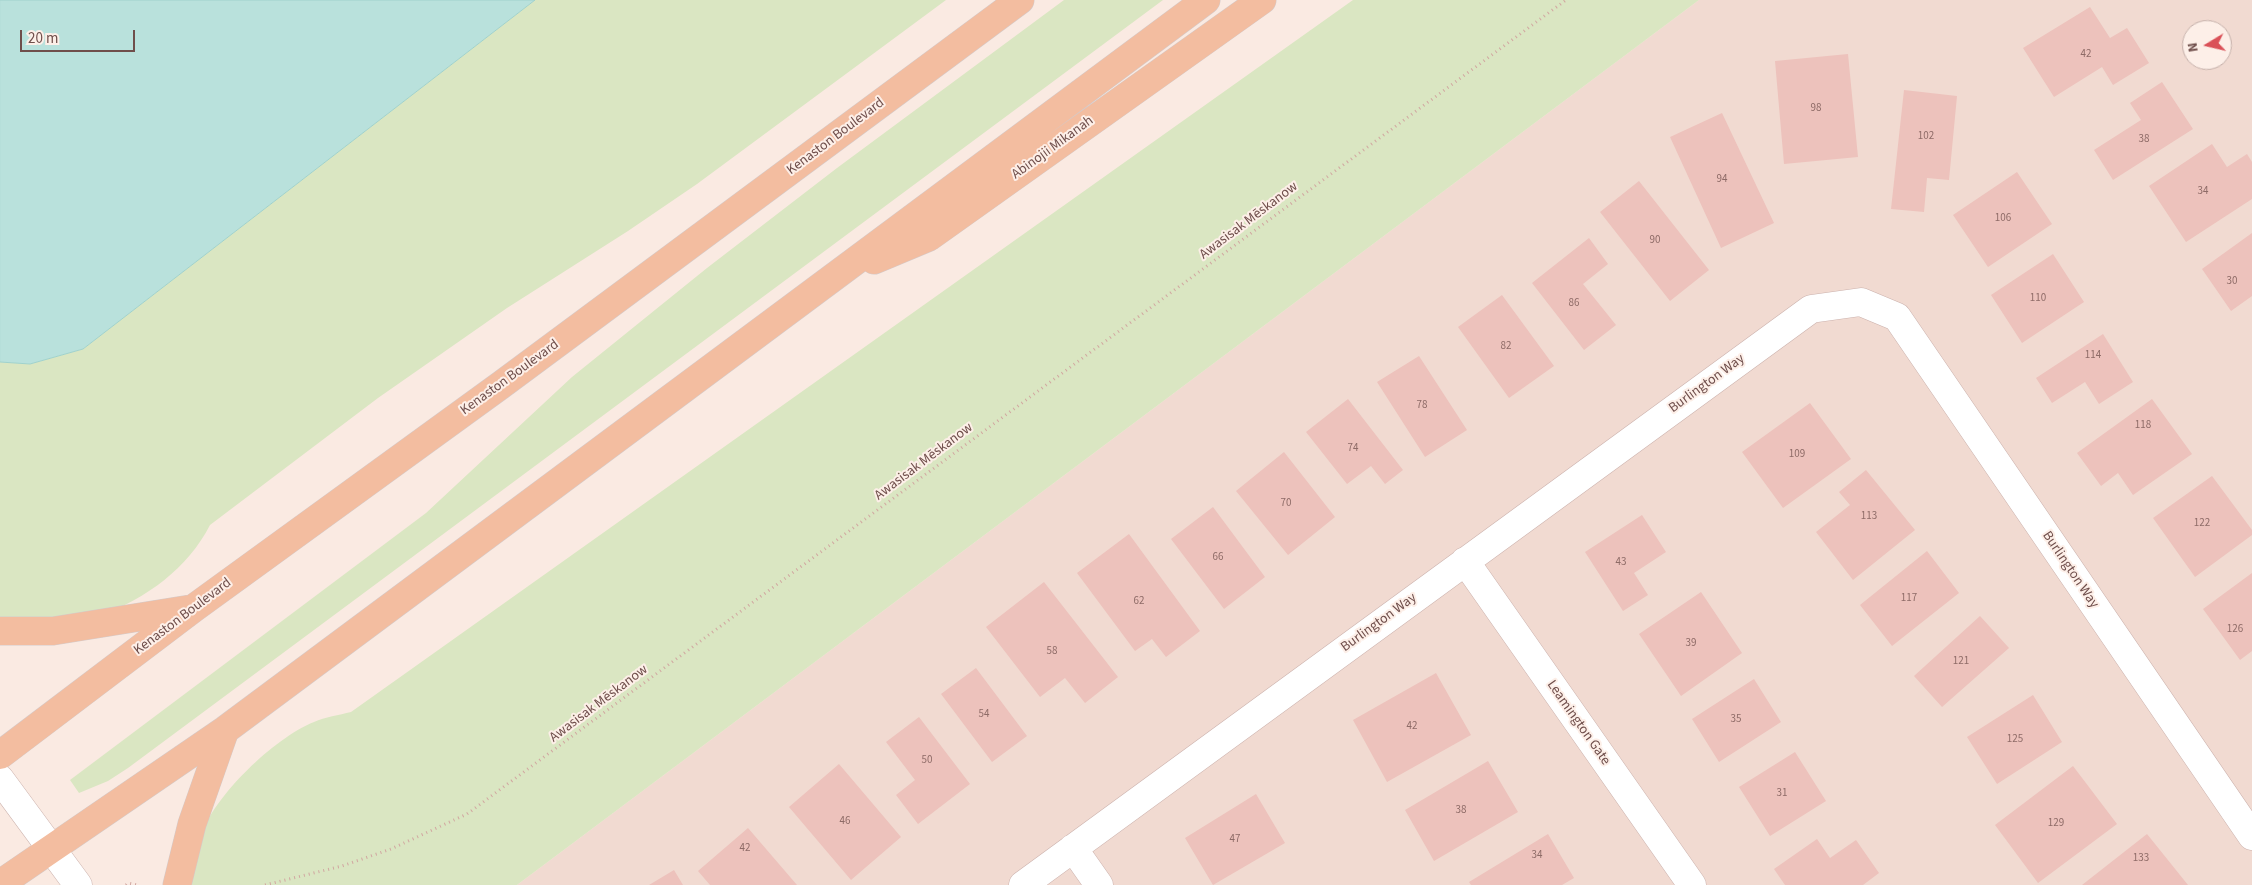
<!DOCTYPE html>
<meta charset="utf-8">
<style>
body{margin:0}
#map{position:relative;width:2252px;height:885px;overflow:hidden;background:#faeae2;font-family:"Source Sans 3",sans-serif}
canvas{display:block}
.north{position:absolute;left:2182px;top:20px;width:50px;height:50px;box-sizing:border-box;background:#fdefe8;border:1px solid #c4afa9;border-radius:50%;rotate:261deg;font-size:14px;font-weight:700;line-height:20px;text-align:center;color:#6f4e4b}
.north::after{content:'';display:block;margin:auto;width:18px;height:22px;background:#da5158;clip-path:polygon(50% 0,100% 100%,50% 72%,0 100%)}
.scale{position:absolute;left:20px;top:30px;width:115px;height:22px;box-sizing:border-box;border:2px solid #6f4e4b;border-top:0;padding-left:6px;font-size:15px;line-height:18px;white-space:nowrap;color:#6f4e4b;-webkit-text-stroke:4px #fdefe8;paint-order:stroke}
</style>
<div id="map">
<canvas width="2252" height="885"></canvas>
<div class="north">N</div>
<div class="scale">20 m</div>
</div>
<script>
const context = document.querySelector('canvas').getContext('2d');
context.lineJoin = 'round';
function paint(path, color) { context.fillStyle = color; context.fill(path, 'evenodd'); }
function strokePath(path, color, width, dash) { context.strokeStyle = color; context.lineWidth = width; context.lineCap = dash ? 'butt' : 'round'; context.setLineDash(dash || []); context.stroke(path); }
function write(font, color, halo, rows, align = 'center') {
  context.font = font + ' "Source Sans 3",sans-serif'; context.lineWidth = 4; context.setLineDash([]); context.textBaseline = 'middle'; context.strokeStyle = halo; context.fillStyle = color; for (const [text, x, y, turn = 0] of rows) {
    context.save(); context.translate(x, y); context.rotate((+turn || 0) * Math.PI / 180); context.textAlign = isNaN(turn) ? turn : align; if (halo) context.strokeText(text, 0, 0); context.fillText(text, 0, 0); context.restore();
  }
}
paint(new Path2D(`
 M1699,0H2252V885H517ZM2192,30H2222V60H2192Z`), '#f1dad1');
paint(new Path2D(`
 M535,0H946L697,184L628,231L507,308L378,398L210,525C188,568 146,599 101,615C91,619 78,620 68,622C45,626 23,630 0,634V362L30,364L83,349Z
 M1064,0H1163L128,768L108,781L79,793L70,780L426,513L572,377L707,268L837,168Z
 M1353,0H1699L517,885H188C192,869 195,852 200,837C214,796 274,738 314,722C325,717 339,715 351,712Z`), '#dae6c2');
const water = new Path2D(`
 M0,0H535L83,349L30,364L0,362Z`);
paint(water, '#b9e1dc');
strokePath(water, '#a0d2cc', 1);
paint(new Path2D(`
 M2090,7L2110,38L2127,28L2149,63L2113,85L2102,67L2054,97L2023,48Z
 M1848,54L1858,157L1784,164L1775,61Z
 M2162,82L2193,129L2113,180L2094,150L2141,120L2130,103Z
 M1904,90L1957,96L1949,180L1927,178L1924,212L1891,209Z
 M1722,113L1774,223L1721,248L1670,137Z
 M2212,144L2227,167L2247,154L2252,162V199L2186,242L2149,186Z
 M2017,172L2052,224L1988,267L1953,215Z
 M1639,181L1709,270L1670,301L1600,212Z
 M2252,233V296L2231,311L2202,269Z
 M1589,238L1608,264L1583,284L1616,325L1584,350L1532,283Z
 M2053,254L2084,302L2022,343L1991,295Z
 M1502,295L1554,366L1509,398L1458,327Z
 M2103,334L2133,382L2099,404L2085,382L2052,403L2036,378Z
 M1419,356L1467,430L1425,457L1377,382Z
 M1348,399L1403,470L1385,484L1371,466L1347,484L1306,432Z
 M2152,399L2192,454L2133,495L2118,473L2101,486L2077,453Z
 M1810,403L1851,459L1783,508L1742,452Z
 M1284,452L1335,517L1288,555L1236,491Z
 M1866,470L1915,530L1853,580L1816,532L1850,505L1839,492Z
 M2212,476L2252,530V535L2195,577L2153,518Z
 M1213,507L1265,577L1224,609L1171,539Z
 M1642,515L1666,552L1634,573L1648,595L1623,611L1585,552Z
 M1129,534L1200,631L1166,657L1152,639L1135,651L1077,573Z
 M1927,551L1959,593L1892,646L1860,605Z
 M2252,573V651L2240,660L2203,609Z
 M1044,582L1118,677L1085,703L1065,678L1040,697L986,627Z
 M1701,592L1742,653L1681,696L1639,634Z
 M1980,616L2009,648L1942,707L1914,676Z
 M976,668L1027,736L992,762L941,694Z
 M1436,673L1471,735L1387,782L1353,720Z
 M1754,679L1781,722L1719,762L1692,719Z
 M2033,695L2062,742L1997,784L1967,737Z
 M919,717L970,784L918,824L896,795L915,780L886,742Z
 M1795,752L1826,801L1770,836L1739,787Z
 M1488,761L1518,812L1434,861L1405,810Z
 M839,764L901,837L851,880L789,807Z
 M2073,766L2117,824L2038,883L1995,825Z
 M1256,794L1285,843L1213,885L1185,838Z
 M748,828L797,885H710L698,871Z
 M1548,834L1574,878L1562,885H1471L1469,882Z
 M2147,834L2188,885H2082Z
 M1817,839L1830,858L1856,840L1879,873L1863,885H1785L1774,869Z
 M674,870L683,885H649Z`), '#edc2bc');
const minor = new Path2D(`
 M1465,561L1692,885
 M0,779L78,885
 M1073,848L1099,885
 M1023,885L1811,309L1861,302L1897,317L2252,836`);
const major = new Path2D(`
 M874,260L929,237L1262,0
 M0,631H53L190,609
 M0,755L194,608L501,385L1020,0
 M0,884L225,730L1206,0
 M177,885L192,824L225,730`);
strokePath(minor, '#ccb2ad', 29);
strokePath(major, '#d4cac9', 29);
strokePath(new Path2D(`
 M126,885L128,883L138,885
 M265,885L342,866L391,849L467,814L1566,0`), '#d1a6a0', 3, [1, 4]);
strokePath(minor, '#fff', 28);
strokePath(major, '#f3bda0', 28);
write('11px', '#8e6b67', null, [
 ["42",2086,55],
 ["98",1816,109],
 ["102",1926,137],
 ["38",2144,140],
 ["94",1722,180],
 ["34",2203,192],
 ["106",2003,219],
 ["90",1655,241],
 ["30",2232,282],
 ["110",2038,299],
 ["86",1574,304],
 ["82",1506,347],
 ["114",2093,356],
 ["78",1422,406],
 ["118",2143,426],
 ["74",1353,449],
 ["109",1797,455],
 ["70",1286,504],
 ["113",1869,517],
 ["122",2202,524],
 ["66",1218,558],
 ["43",1621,563],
 ["117",1909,599],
 ["62",1139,602],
 ["126",2235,630],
 ["39",1691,644],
 ["58",1052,652],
 ["121",1961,662],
 ["54",984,715],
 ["35",1736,720],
 ["42",1412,727],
 ["125",2015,740],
 ["50",927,761],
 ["31",1782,794],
 ["38",1461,811],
 ["46",845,822],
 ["129",2056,824],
 ["47",1235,840],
 ["42",745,849],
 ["34",1537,856],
 ["133",2141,859]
]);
write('14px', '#6f4e4b', '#fdefe8', [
 ["Kenaston Boulevard",836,137,-37],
 ["Abinojii Mikanah",1053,148,-36],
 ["Awasisak Mēskanow",1249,221,-37],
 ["Kenaston Boulevard",510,378,-36],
 ["Burlington Way",1707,384,-36],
 ["Awasisak Mēskanow",924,462,-37],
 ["Burlington Way",2070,570,56],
 ["Kenaston Boulevard",183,617,-37],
 ["Burlington Way",1379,623,-36],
 ["Awasisak Mēskanow",599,704,-37],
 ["Leamington Gate",1578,723,55]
]);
</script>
